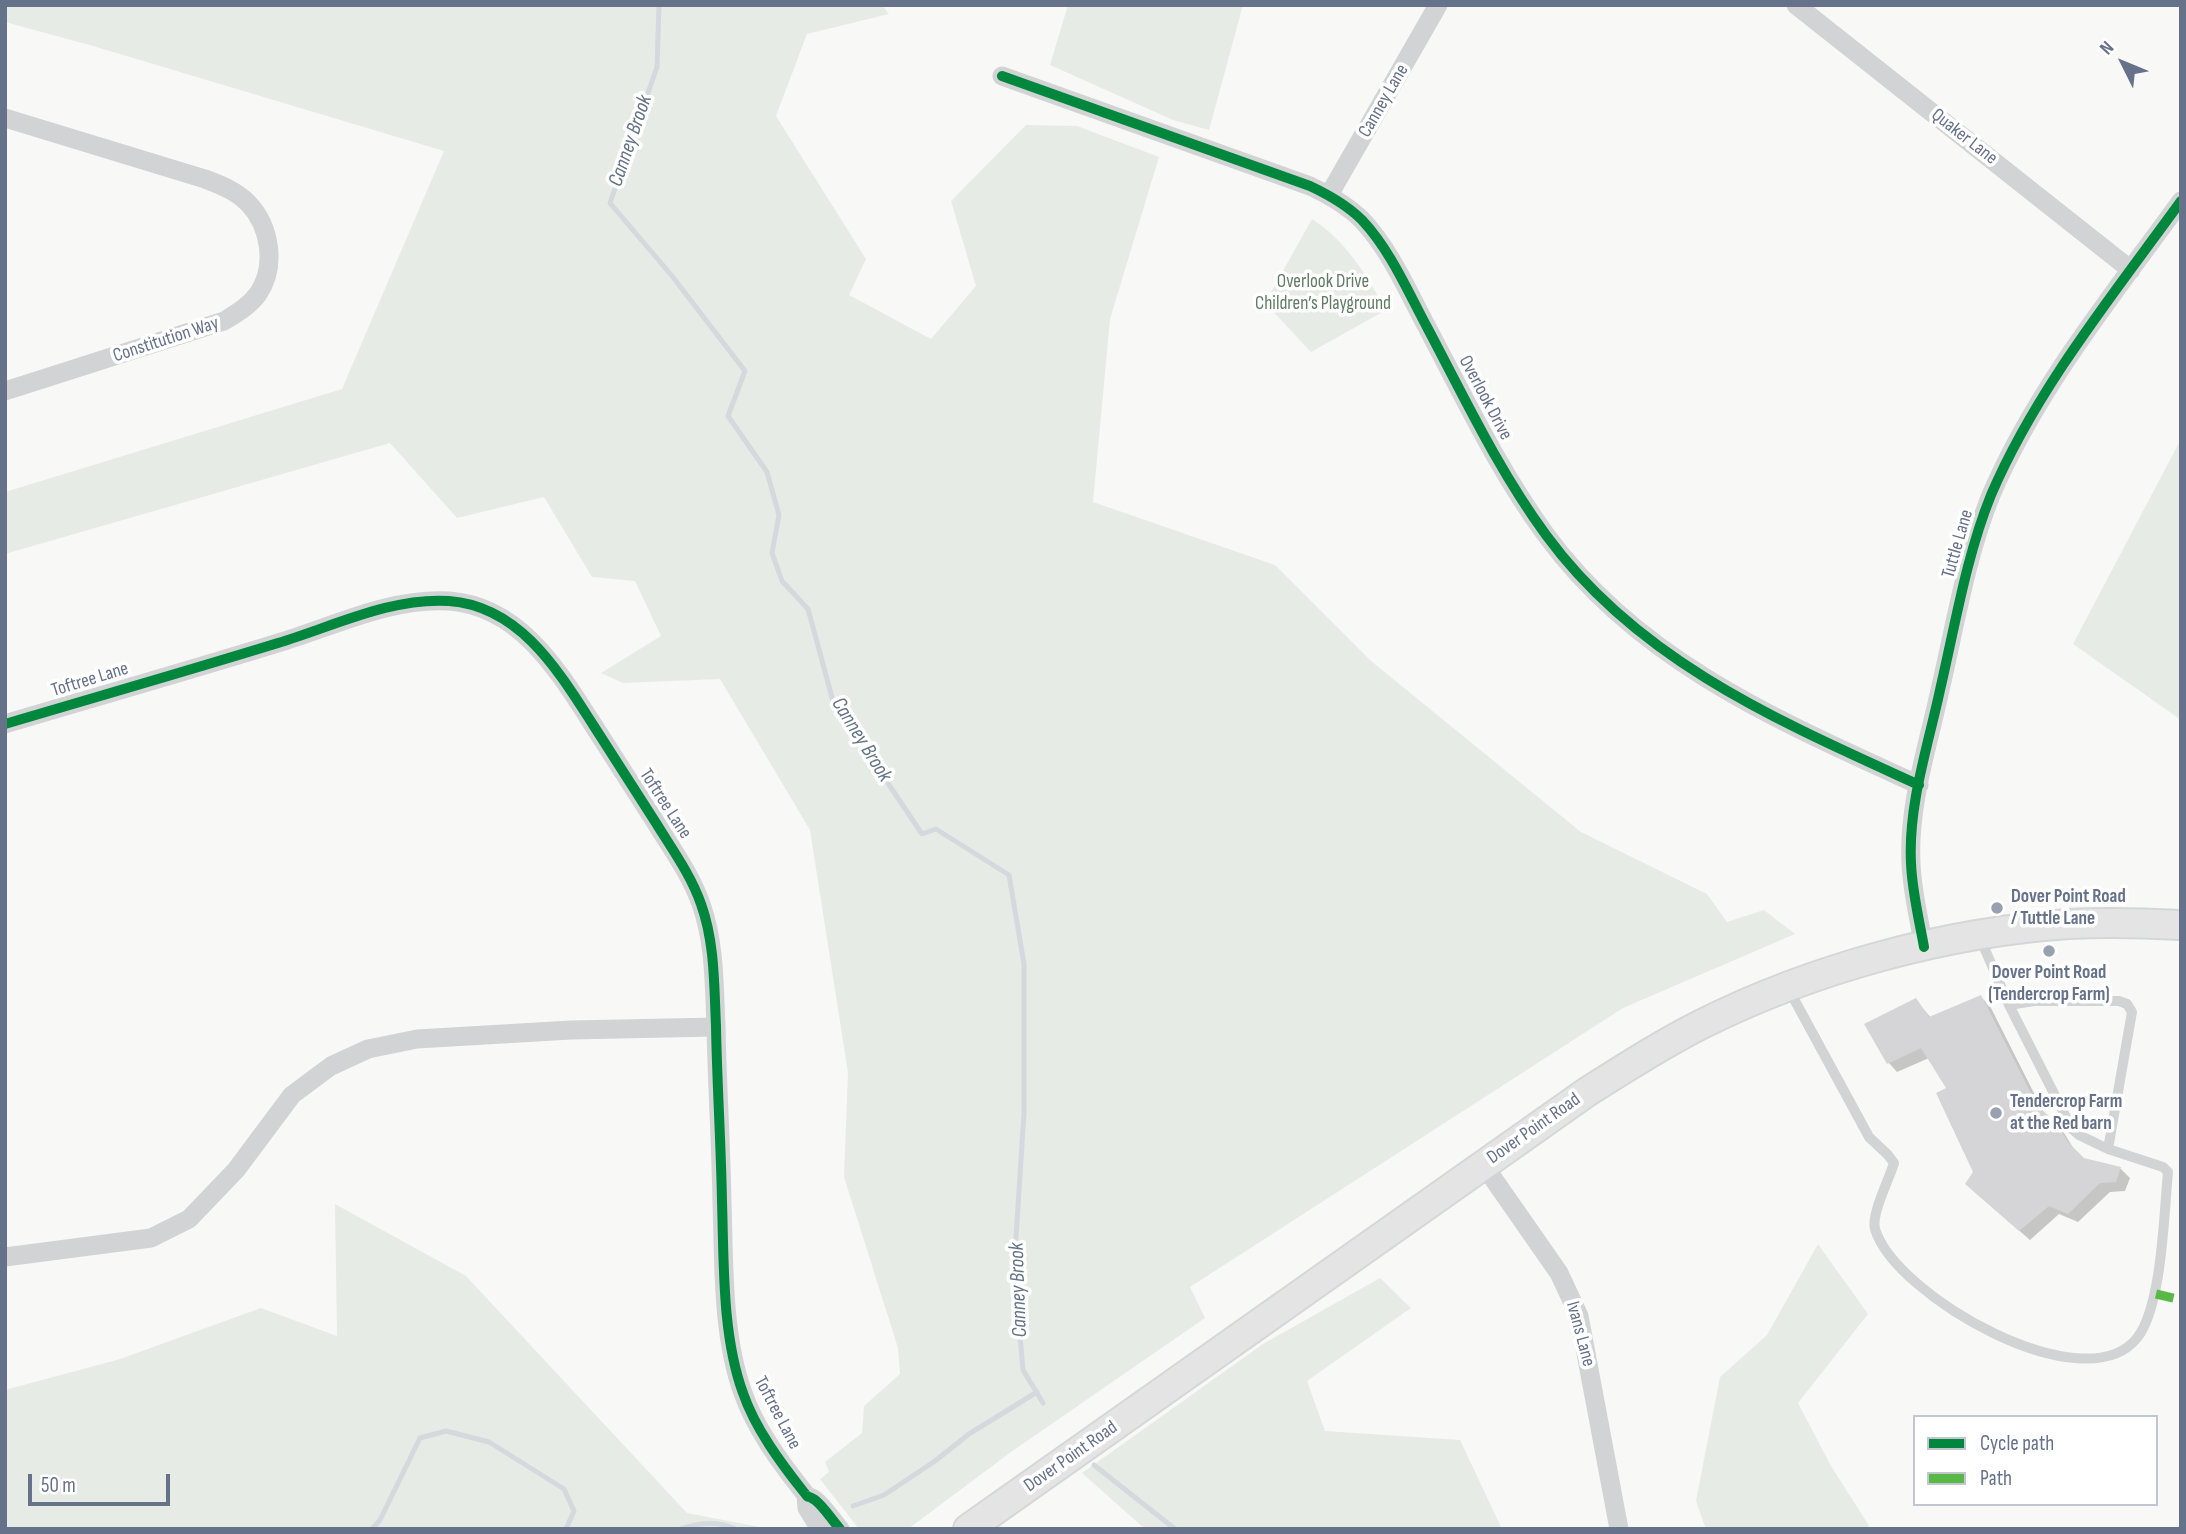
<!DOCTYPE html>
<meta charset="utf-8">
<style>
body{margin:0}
#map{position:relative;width:2186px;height:1534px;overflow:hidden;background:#f8f8f7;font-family:"Sofia Sans Condensed",sans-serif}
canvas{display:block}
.frame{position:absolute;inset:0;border:7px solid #66718a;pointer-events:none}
.legend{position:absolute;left:1913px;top:1415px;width:245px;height:91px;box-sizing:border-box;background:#fff;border:2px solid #c2c6d0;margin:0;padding:9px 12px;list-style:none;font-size:21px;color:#66718a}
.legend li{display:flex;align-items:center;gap:14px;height:35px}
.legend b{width:35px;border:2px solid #c2c6d0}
.north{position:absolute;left:2088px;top:28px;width:70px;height:70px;-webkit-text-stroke:5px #fff;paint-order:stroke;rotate:313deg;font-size:19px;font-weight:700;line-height:28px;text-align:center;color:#66718a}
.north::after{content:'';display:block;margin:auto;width:24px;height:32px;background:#66718a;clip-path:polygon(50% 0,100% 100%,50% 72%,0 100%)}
.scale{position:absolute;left:28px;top:1474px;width:142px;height:32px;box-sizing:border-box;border:4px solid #66718a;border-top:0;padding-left:9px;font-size:21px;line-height:24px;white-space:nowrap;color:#66718a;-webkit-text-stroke:5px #fff;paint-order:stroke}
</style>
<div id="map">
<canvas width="2186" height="1534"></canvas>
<div class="frame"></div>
<ul class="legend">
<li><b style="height:9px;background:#00873e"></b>Cycle path</li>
<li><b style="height:9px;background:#58b947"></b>Path</li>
</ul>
<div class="north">N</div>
<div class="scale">50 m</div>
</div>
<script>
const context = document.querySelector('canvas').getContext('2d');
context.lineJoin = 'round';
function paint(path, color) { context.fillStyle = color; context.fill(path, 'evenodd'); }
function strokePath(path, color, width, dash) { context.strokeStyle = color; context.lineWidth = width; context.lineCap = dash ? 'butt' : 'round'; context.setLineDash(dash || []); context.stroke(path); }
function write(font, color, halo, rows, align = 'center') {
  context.font = font + ' "Sofia Sans Condensed",sans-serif'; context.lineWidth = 7; context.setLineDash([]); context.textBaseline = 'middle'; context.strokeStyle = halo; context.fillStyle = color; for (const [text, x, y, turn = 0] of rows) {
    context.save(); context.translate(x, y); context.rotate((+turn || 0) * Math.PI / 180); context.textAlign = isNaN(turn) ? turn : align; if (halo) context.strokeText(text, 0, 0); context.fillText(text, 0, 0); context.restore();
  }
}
paint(new Path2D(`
 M5,5H882L889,14L807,34L776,116L866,259L849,295L931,339L976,286L951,201L1026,125L1077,126L1159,157L1110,319L1093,502L1275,565L1371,661L1581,832L1707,894L1727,922L1764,910L1795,934L1623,1008L1190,1287L1205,1318L1011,1452L908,1529H859L820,1479L829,1472L825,1462L862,1433L864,1406L900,1374L898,1348L844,1177L848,1073L810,830L720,679L623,683L601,673L661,636L635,581L592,577L544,497L457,518L390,443L5,554V492L342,389L444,151L93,46L5,22Z
 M1068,5H1243L1209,130L1173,120L1050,65Z
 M1312,219C1347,242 1366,274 1386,310L1311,352L1265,303Z
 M2181,439V720L2073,644Z
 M335,1204L466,1276L687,1513L770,1529H5V1390L120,1359L261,1308L337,1336Z
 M1818,1244L1868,1314L1798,1403L1831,1466L1871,1529H1706L1696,1501L1720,1377L1767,1335Z
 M1380,1278L1411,1308L1307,1381L1325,1431L1460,1440L1502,1529H1145L1082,1473L1263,1344Z`), '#e7ebe5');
paint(new Path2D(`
 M1981,997L1990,1006L2045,1115L2064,1133L2077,1154L2083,1160L2121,1169L2130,1178L2125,1191L2110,1192L2078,1222L2059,1214L2030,1240L1976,1193L1975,1173L1948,1088L1929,1058L1897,1072L1888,1062L1916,1000L1931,1018Z`), '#0003');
strokePath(new Path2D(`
 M659,5L657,67L610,203L672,276L745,371L728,416L767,472L779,515L772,553L782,581L808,609L833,701L922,834L936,829L1009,875L1024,964V1113L1014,1268L1023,1370L1043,1403
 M1094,1465L1175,1529
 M853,1506L884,1495L935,1461L969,1434L1037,1392
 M372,1529L380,1520L420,1438L446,1431L489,1442L564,1489L574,1511L566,1529
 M680,1529C698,1523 717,1520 735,1529`), '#d4d9de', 5);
paint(new Path2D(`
 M1981,995L2037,1105L2055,1122L2068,1142L2084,1158L2121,1167L2116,1182L2100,1183L2068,1214L2049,1206L2019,1231L1965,1184L1973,1172L1936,1093L1946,1088L1921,1048L1887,1064L1864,1024L1916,998L1929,1017Z`), '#d5d5d7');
const secondary = new Path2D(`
 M968,1529L1587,1092C1625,1068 1662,1044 1702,1024C1812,969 1946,932 2069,924C2106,922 2144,923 2181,925`);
strokePath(secondary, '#d4d6d8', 32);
strokePath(new Path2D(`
 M1788,988L1869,1137L1888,1155L1894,1163C1889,1180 1871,1214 1875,1229C1895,1296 2085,1404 2137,1338C2162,1307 2164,1213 2168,1172L2163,1167L2108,1149L2132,1012L2127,1004L2119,1001H2034L2009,1005L1980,938
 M2009,1005L2072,1129L2079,1135L2108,1149`), '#d2d3d4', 10);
strokePath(new Path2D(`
 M1796,5L2131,270
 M1002,76L1310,186C1329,195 1347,205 1362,220C1391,251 1408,292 1428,329C1465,399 1499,471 1546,535C1639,662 1781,722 1919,785
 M5,118L205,179C221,185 236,191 248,203C270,226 277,266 258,294C249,306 237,313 224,321L5,391
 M1329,195L1438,5
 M5,724C96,697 187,671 278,643C332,627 391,597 449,601C518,606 556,667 590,720C612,754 634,789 656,823C672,849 691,875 701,904C715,943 714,985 716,1026C717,1084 721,1143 722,1202C724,1263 722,1336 743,1393C755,1428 780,1462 803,1491C812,1502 803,1492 815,1500C824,1507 832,1520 840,1529
 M1924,947C1919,919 1912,891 1911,863C1908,805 1928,746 1940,690C1955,626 1966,557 1991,495C2037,388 2113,295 2181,201
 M1483,1164L1559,1273L1579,1316L1619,1529
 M5,1257L151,1238L189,1219L236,1170L292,1095L331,1066L368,1049L417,1039L571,1030L716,1027
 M806,1496L807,1508L820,1529`), '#d2d3d4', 19);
strokePath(secondary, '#e4e4e5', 28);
strokePath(new Path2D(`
 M2156,1294L2181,1300`), '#58b947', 9, [18, 9]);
strokePath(new Path2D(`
 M1002,76L1310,186C1329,195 1347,205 1362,220C1391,251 1408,292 1428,329C1465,399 1499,471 1546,535C1639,662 1781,722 1919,785
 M5,724C96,697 187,671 278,643C332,627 391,597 449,601C518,606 556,667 590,720C612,754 634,789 656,823C672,849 691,875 701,904C715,943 714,985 716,1026C717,1084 721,1143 722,1202C724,1263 722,1336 743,1393C755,1428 780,1462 803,1491C812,1502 803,1492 815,1500C824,1507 832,1520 840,1529
 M1924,947C1919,919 1912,891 1911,863C1908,805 1928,746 1940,690C1955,626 1966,557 1991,495C2037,388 2113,295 2181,201`), '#00873e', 10);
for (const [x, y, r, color] of [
 [1997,908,7,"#99a0b0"],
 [2049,951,7,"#99a0b0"],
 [1996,1113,7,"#99a0b0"]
]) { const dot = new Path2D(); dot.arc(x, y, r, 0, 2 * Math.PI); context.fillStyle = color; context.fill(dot); strokePath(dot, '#fff', 2.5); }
write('19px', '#66718a', '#fff', [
 ["Canney Lane",1384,101,-60],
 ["Quaker Lane",1964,137,38],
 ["Constitution Way",166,340,-18],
 ["Overlook Drive",1485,398,62],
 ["Tuttle Lane",1958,544,-74],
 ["Toftree Lane",90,680,-17],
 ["Toftree Lane",665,804,57],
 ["Dover Point Road",1534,1129,-35],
 ["Ivans Lane",1580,1334,75],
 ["Toftree Lane",777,1413,62],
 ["Dover Point Road",1071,1457,-35]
]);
write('19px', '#617a62', '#fff', [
 ["Overlook Drive",1323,282],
 ["Children’s Playground",1323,304]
]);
write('bold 19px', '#66718a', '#fff', [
 ["Dover Point Road",2011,897],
 ["/ Tuttle Lane",2011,919],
 ["Dover Point Road",2049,973,"center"],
 ["(Tendercrop Farm)",2049,995,"center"],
 ["Tendercrop Farm",2010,1102],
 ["at the Red barn",2010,1124]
], 'left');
write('italic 21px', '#627385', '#fff', [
 ["Canney Brook",631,141,-71],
 ["Canney Brook",861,740,58],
 ["Canney Brook",1019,1290,-92]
]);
</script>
